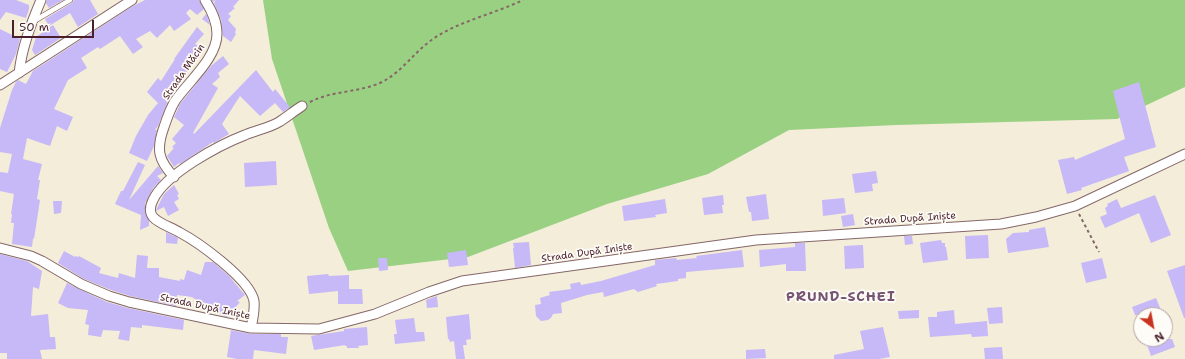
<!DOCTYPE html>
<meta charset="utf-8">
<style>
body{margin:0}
#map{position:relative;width:1185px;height:359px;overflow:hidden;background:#f3edd9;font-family:"Shantell Sans",sans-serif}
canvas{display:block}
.north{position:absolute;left:1133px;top:307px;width:40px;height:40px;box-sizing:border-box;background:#fdfcf7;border:1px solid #b5a4a5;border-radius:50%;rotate:148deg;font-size:11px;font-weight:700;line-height:16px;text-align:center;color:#4a1f2b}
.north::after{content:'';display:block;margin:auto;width:14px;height:18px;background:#c8321e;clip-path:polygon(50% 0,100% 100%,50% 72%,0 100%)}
.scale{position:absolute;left:12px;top:20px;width:82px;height:18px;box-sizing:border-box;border:2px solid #4a1f2b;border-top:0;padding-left:5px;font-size:12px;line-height:14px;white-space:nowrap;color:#4a1f2b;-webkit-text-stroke:3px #fdfcf7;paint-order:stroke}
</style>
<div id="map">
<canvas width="1185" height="359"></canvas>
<div class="north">N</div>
<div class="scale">50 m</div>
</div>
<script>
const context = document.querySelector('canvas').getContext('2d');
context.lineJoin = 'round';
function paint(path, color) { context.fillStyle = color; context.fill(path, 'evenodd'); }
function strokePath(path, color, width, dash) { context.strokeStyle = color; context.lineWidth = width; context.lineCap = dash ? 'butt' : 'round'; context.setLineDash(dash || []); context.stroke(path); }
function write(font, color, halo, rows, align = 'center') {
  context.font = font + ' "Shantell Sans",sans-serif'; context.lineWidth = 3.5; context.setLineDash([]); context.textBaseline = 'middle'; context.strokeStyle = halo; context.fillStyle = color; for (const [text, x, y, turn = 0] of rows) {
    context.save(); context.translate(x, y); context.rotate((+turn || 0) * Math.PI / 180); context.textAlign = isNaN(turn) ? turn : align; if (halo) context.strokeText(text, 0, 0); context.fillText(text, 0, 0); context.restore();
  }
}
paint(new Path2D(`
 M263,0H1185V87L1117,119L896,125L789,130L708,174L607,204L468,257L348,271L329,228L272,59Z`), '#99d082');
paint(new Path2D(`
 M0,0H16L29,5V9L26,18L6,12L0,20Z
 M47,0H63L49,8L46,3Z
 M74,0H90L98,14L78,27L70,13L49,26L45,19L72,3Z
 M145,0H199L204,9L197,15L190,9L186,13L191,19L174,31L170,25L157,38L150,31L136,39L143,47L133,54L120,36L100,49L98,47L81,58L87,68L68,80L54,109L73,117L67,131L57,126L50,146L27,138L23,159L42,164L38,180H40L37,199L40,200L34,239L33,238L32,247L12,244L14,223H11L12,214H11L14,194L0,191V172L8,173L12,154L0,152V128L12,90L16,82L18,80L26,84L33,71L133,6Z
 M212,0H239L233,7L235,8L228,14L231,16L228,20L236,29L235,33L236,34L231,42L223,36L221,19L214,3L216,0L213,2Z
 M206,14L208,18L210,25L202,19Z
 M53,25L61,38L35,55L32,50L36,37Z
 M197,27L204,34L195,44L200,47L194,55L197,58L166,101L167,102L168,101L158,126L155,130H157L154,146L147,161L129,153L136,136L148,115L158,103L147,92L158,78L161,81L175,59H174Z
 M0,29L20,39L16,54L7,72L0,69Z
 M223,56L229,64L218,73L220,77L212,84L218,88L193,133L194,134L256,70L273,92L275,89L290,107L283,112L275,103L260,116L240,96L222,124L229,134L214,143L213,142L180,164L179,163L174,167L167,156L174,148L172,147L176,143L172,139L184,125L174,117L176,113L180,104L211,66Z
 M1139,82L1156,147L1124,157L1129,171L1081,188L1082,190L1067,194L1058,160L1074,157L1075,160L1125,139L1113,91Z
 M276,161L277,185L245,187L244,163Z
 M138,162L145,165L129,200L158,166L163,173L157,176L161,180L154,187L145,203V212L149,221V226L140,230L141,215L115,204L121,191H123Z
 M876,171L878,183L872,184L873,191L855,193L852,174Z
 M174,185L179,194L177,195L179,199L174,202L179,210L168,216L164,207L156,211L157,208L164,194Z
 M766,194L769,219L752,221L751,212H749L746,197Z
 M723,195L724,205H722L723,213L704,215L702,198Z
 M1155,195L1171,235L1151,243L1139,213L1105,228L1100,217L1107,214L1105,208L1108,206L1107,204L1117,199L1121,208Z
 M844,198L846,213L823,216L822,200Z
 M665,199L667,213L655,215L656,217L624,221L622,206Z
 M53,201H62L61,213L54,214Z
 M853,214L855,225L843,227L841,216Z
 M1045,227L1049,247L1008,253L1006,239L1013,233L1029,232V230Z
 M166,232L178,238L177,244L166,243Z
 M988,235L989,258L966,259L965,236Z
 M904,236H912L913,244L905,245Z
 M941,240L942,243H945V247H946L948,260L923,263L920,243Z
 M529,242L531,265L515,268L513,248H514L513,243Z
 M795,243H805L806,271H786V264L760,267L759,250L795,247Z
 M863,245L864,268L845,269L844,246Z
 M466,250L468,265L449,267L447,253Z
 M742,250L744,267L686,272V278L678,279V281L656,284L657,286L638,292L634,289L604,297L603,292L587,295L561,303L562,313L553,314L551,318L548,320L541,321L536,316L535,305L541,304L540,298L550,295L549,292L571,289L570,284L580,282L581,285L601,281L655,265V260L676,258L677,260L697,258L696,256Z
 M64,251L75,257V256L78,257L79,256L101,268L99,273L118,278L119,273L135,278L137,255L148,256L147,268H159V277L180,281V279L184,280L187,270L201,275L205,262H213L229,276L245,295L237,301L240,302L227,317L223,316L216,311L215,313L206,309L207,308L192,297L177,295L176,306L130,296L111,290L84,279L58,263Z
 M0,254L27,261L42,271L39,289L33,287L31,316L48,314L50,337H55L56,349L40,350L42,359H7V353H0Z
 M378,258H387L388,270L379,271Z
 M1102,258L1107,278L1086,283L1081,263Z
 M1185,265V318H1184L1167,271Z
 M328,274L329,276L349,275V289H362L363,304H338V291L309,294L307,276Z
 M67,283L79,289L107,302L128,308L184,320L183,330L142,325V328L131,327L129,341L118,339L120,331L103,330L101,337L88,335L89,325L85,324L88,310L68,308L58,303Z
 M437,296L438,307L427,308L426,300Z
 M1156,298L1163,315H1135L1132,307Z
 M1002,307L1003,323L989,324L987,308Z
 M919,310V318L899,319L898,311Z
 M954,310L955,324L987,321L988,336L972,337L971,334L930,337L928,317H937V312Z
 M469,314L471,339L466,340L467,345H463L465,359H456L454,341L450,342L449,339H448L446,317Z
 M414,318L416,332H424L425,341L395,344L394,334H397L395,320Z
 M367,327L368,345L358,346L359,348H347V346H345V345L314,350L311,336L344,331V329Z
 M883,327L890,357L879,359H834V355L864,349L860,331Z
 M231,330L251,334H281V337H288L286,354L254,350L253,359H237L227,357Z
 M1145,339H1172L1175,347L1151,356Z
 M1002,347L1003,359H985L984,348Z
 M765,349L766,358L746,359V350Z`), '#c7b8f7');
const service = new Path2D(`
 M34,21L70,0`);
const minor = new Path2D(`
 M19,73C22,47 31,24 41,0
 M0,85L132,0
 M174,177C158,160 156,149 164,127C167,118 170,109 175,101C188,82 217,58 217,34C217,21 212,11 205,0
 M0,248L31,256L42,261L81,284L109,296L129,302L251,328L319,329L375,314L429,292L462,281L756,240L1001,224L1036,217L1075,206L1185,154
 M251,328C253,319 255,310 254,301C250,279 198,242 179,232C171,227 159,224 153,217C149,212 150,206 153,200C165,174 219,145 245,135C257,130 269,128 279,122C287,117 294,111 302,106`);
strokePath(service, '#856768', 6);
strokePath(minor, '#856768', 11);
strokePath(new Path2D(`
 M310,102C333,90 359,93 382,82C403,71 414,52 433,39C459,21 494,14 523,0
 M1079,214L1099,252`), '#856768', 2, [3, 3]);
strokePath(service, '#fff', 4.5);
strokePath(minor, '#fff', 9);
write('10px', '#4a1f2b', '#fdfcf7', [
 ["Strada Măcin",184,72,-55],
 ["Strada După Iniște",910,219,-4],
 ["Strada După Iniște",587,253,-8],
 ["Strada După Iniște",205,307,12]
]);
context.letterSpacing = '1px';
write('bold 14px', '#765572', '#fdfcf7', [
 ["PRUND-SCHEI",841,297]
]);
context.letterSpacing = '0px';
</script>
